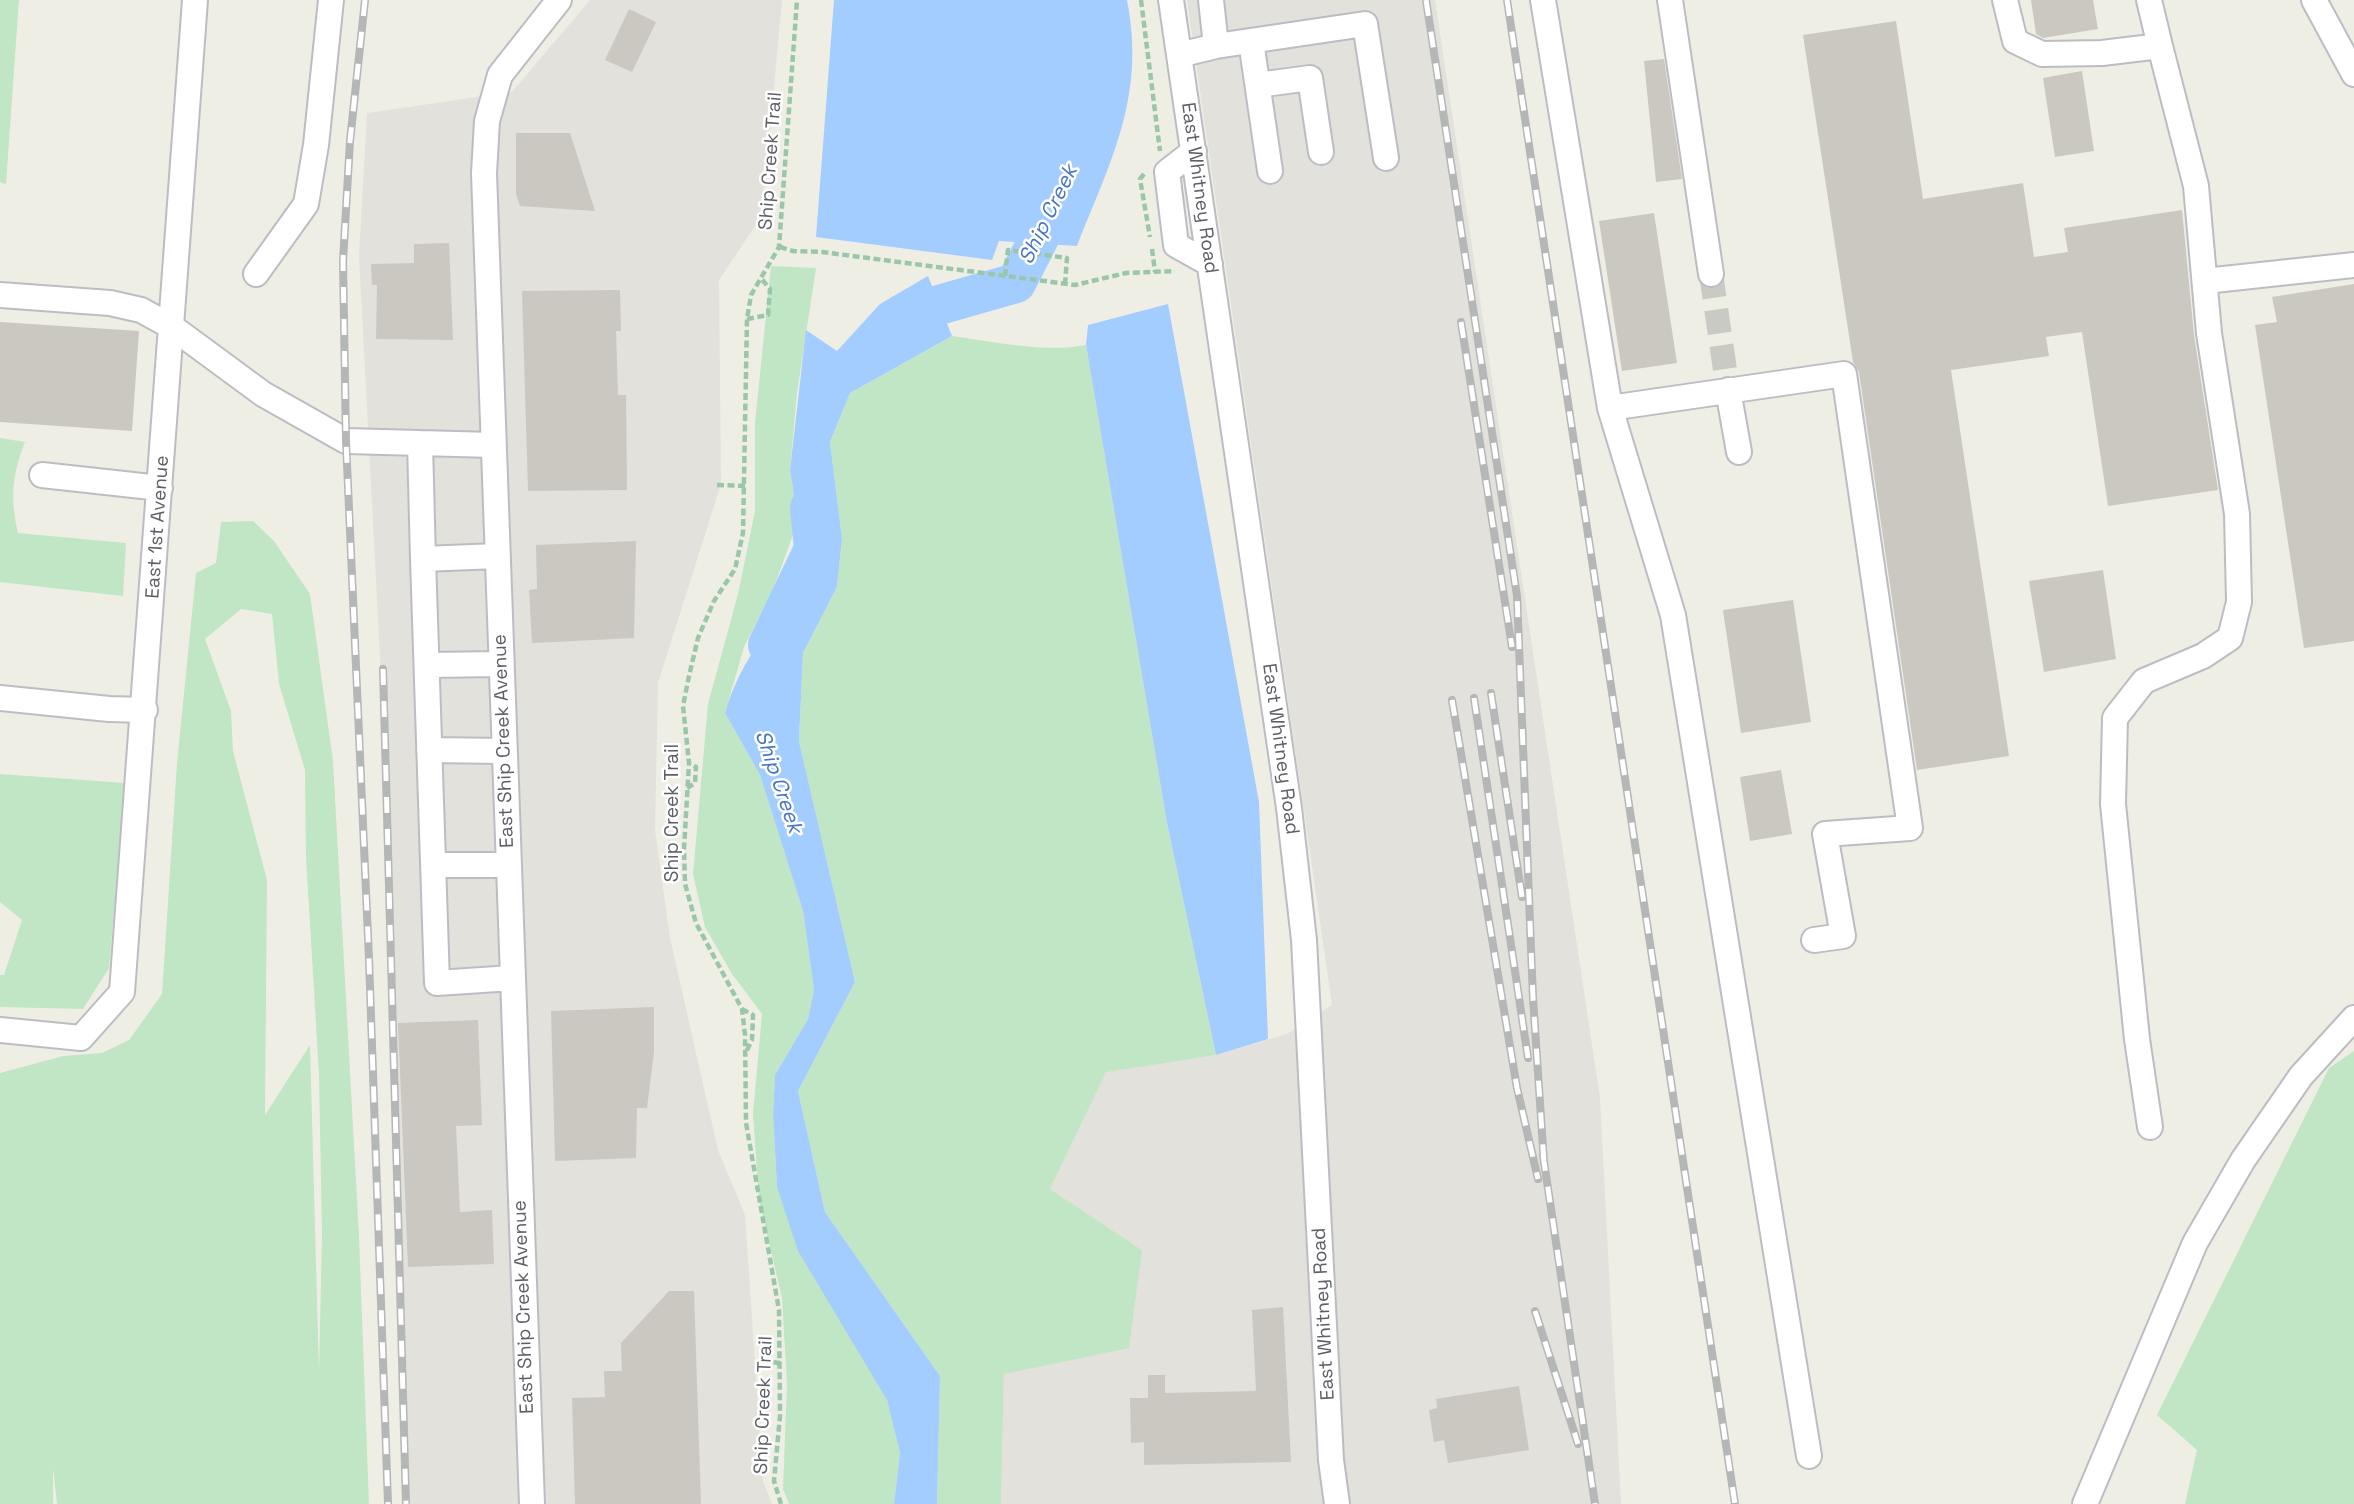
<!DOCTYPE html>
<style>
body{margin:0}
canvas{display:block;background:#efeee4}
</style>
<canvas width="2354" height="1504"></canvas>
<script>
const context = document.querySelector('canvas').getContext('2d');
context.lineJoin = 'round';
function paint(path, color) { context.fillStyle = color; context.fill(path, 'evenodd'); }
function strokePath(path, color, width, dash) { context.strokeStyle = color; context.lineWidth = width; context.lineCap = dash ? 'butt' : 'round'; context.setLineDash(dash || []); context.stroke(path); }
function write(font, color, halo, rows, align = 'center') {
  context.font = font + ' "Space Grotesk",sans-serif'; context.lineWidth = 5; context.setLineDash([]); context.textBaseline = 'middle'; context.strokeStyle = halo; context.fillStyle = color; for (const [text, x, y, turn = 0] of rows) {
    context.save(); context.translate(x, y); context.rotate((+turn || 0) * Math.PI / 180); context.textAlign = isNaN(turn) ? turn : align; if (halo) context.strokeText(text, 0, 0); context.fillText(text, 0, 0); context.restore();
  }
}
paint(new Path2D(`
 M590,0H782L767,164L759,220L719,280L721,484L658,683L655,830L670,938L718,1150L745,1215L763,1481L772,1504H406L384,733L359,256L367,113L512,92Z
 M1187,0H1435L1600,1098L1621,1504H1001L1004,1374L1142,1250L1050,1189L1106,1071L1216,1055L1287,1034L1332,1005Z`), '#e2e1dc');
paint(new Path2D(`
 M0,0H19L6,184L0,182Z
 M771,266L816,268L797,393L790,470L798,521L774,587L744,647L725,713L760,775L803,911L814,990L808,1019L775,1075L773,1114L777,1187L887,1400L900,1453L894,1504H789L783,1489L787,1384L782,1298L759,1200L753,1114L762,1014L732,974L705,927L693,874L708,704L738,594L755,511V423Z
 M952,336C996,342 1043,353 1086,345L1167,823L1216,1055L1106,1072L1050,1189L1142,1250L1129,1348L1004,1374L1001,1504H937L940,1376L825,1212L798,1091L855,982L799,743L803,653L837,587L842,539L830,442L850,393Z
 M0,438L25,442C12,475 10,498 18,533L126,543L123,596L0,582Z
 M253,521L274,541L310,594L333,761L359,1236L369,1504H57L53,1468V1504H0V1073L63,1056L102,1053L129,1040L162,994L177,763L196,573L216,563L221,522ZM241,609L272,614L279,684L305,770L306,857L319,1075L322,1234L319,1373L310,1045L265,1115L267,880L233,751L231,711L205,639Z
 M0,774L125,783L109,968L83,1009L0,1007V975H4L22,920L0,902Z
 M2354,1051V1504H2185L2197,1450L2157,1415L2329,1068Z`), '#c1e6c5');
paint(new Path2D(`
 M834,0H1127C1146,96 1111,160 1077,246L999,241L992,260L816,237Z
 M928,276L952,336L850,393L830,442L842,539L837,587L803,653L799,742L855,982L798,1091L825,1212L940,1376L937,1504H894L900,1453L887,1400L798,1251L777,1187L773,1114L775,1075L808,1019L814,990L803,911L760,775L725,713C741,657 777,618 812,573L798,521L790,470L806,330L837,351L880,304Z
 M1168,304L1259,802L1268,1039L1216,1055L1167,823L1086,345L1088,325Z`), '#a4cdff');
strokePath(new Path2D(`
 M893,333L939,305L1016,283L1062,193
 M768,645L814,549L810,508`), '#a4cdff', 40);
paint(new Path2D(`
 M2031,0H2093L2098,29L2043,38L2036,34Z
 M629,9L656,22L632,72L605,60Z
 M1896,21L1923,199L2023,183L2034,257L2068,252L2064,228L2182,210L2194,335L2218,490L2108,506L2082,332L2046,337L2049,356L1951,370L2009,756L1917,770L1859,372L1853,362L1803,35Z
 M1664,59L1682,179L1656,182L1644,61Z
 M2082,71L2094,151L2055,157L2043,78Z
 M516,133H570L595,211L520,206L516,194Z
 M1654,213L1677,363L1622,371L1599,221Z
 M449,243L453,340L376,339L377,285H372L371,264L414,263V244Z
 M2354,284V641L2304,648L2255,325L2277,322L2272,297Z
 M620,290L621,331H616L618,395H626L627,490L528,491L522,291Z
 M0,322L139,331L132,431L0,422Z
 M636,541L634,638L532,643L529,590L537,589L536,545Z
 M2103,570L2116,659L2044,672L2029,581Z
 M1793,600L1811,722L1741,733L1723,610Z
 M1781,770L1792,834L1750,841L1740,777Z
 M654,1007V1052L647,1108H637L636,1158L555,1161L551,1011Z
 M478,1020L482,1125L456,1126L460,1212L492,1210L494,1264L408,1267L398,1023Z
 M669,1291H694L701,1504H575L572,1398L605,1397L604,1371H622L621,1343Z
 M1283,1307L1291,1462L1144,1465V1442L1131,1443L1130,1398H1148V1375H1165V1393L1256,1391L1252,1310Z
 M1519,1386L1529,1450L1448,1463L1444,1440L1434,1442L1429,1410L1437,1408L1436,1399Z`), '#cac8c1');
strokePath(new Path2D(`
 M1711,274L1728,390`), '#cacac4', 24, [24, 12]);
const minor = new Path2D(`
 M1171,0L1289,808L1304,940L1331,1460L1337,1504
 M1543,0L1610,408L1673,615L1809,1456
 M1670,0L1711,274
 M2005,0L2015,41L2042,54L2102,53L2160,46L2196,186L2209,333L2237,514L2239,602L2230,638L2203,656L2144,681L2115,718L2113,804L2137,1039L2150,1127
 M2149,0L2160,46
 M2314,0L2354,74
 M1251,41L1270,171
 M1216,46L1365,24L1386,158
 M1179,55L1216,46L1211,0
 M1258,85L1310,78L1321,152
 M1194,151L1167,172L1176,245L1210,264
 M256,274L306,204L316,145L331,0
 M2205,281L2354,265
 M0,295L110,303L141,310L172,327L263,394L346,441L493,445
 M1728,390L1739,452
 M1610,408L1844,374L1910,828L1825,834L1843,936L1814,940
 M420,443L423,559L497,556
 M42,475L160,488
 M423,559L437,983L512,978
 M427,665L501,664
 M0,698L109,709L145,710
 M429,750L504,751
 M433,865H508
 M0,1030L81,1038L122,992L195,0
 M532,1504L484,173L487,121L500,75L559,0
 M2085,1504L2195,1243L2243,1160L2301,1076L2354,1018`);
strokePath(minor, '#bcbdc3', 28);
strokePath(new Path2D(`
 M1141,0L1160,151
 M1144,174L1140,179L1150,237
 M780,247L793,251L822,252L1075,285L1126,273L1175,271
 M1152,249L1155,272
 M1005,276L1008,250L1067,258L1065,284
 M747,319L768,315L770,289L760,277
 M717,485L746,486
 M687,788L695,783L696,767L689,763
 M742,1009L753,1015L752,1040L746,1052
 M763,1361L781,1363
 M781,1504L774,1481L780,1416L779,1310L746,1123L745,1035L742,1009L696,923L685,884L684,849L689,763L683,706L689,676L698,638L714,601L735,569L743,533L747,319L751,295L779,247L797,0`), '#9ac7ac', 4.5, [7, 3.5]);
strokePath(minor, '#fff', 24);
const rail = new Path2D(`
 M365,0L350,141L343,261L346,441L369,959L388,1504
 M1426,0L1517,596L1533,998L1544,1163
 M1507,0L1735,1504
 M1461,322L1512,647
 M383,669L406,1504
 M1491,693L1522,897
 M1474,698L1528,1058
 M1452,700L1517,1088L1538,1179
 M1543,1155L1595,1504
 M1535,1311L1578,1444`);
strokePath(rail, '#b5b6b6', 8);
strokePath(rail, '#fff', 5, [16]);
write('19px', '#5c5f65', '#fff', [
 ["Ship Creek Trail",771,161,-86],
 ["East Whitney Road",1199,188,82],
 ["East 1st Avenue",158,527,-86],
 ["East Ship Creek Avenue",504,741,-92],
 ["East Whitney Road",1280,749,82],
 ["Ship Creek Trail",673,813,-90],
 ["East Ship Creek Avenue",524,1307,-92],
 ["East Whitney Road",1324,1314,-93],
 ["Ship Creek Trail",764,1405,-88]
]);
write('italic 21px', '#4675c3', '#fff', [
 ["Ship Creek",1049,215,-64],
 ["Ship Creek",778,782,71]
]);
</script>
